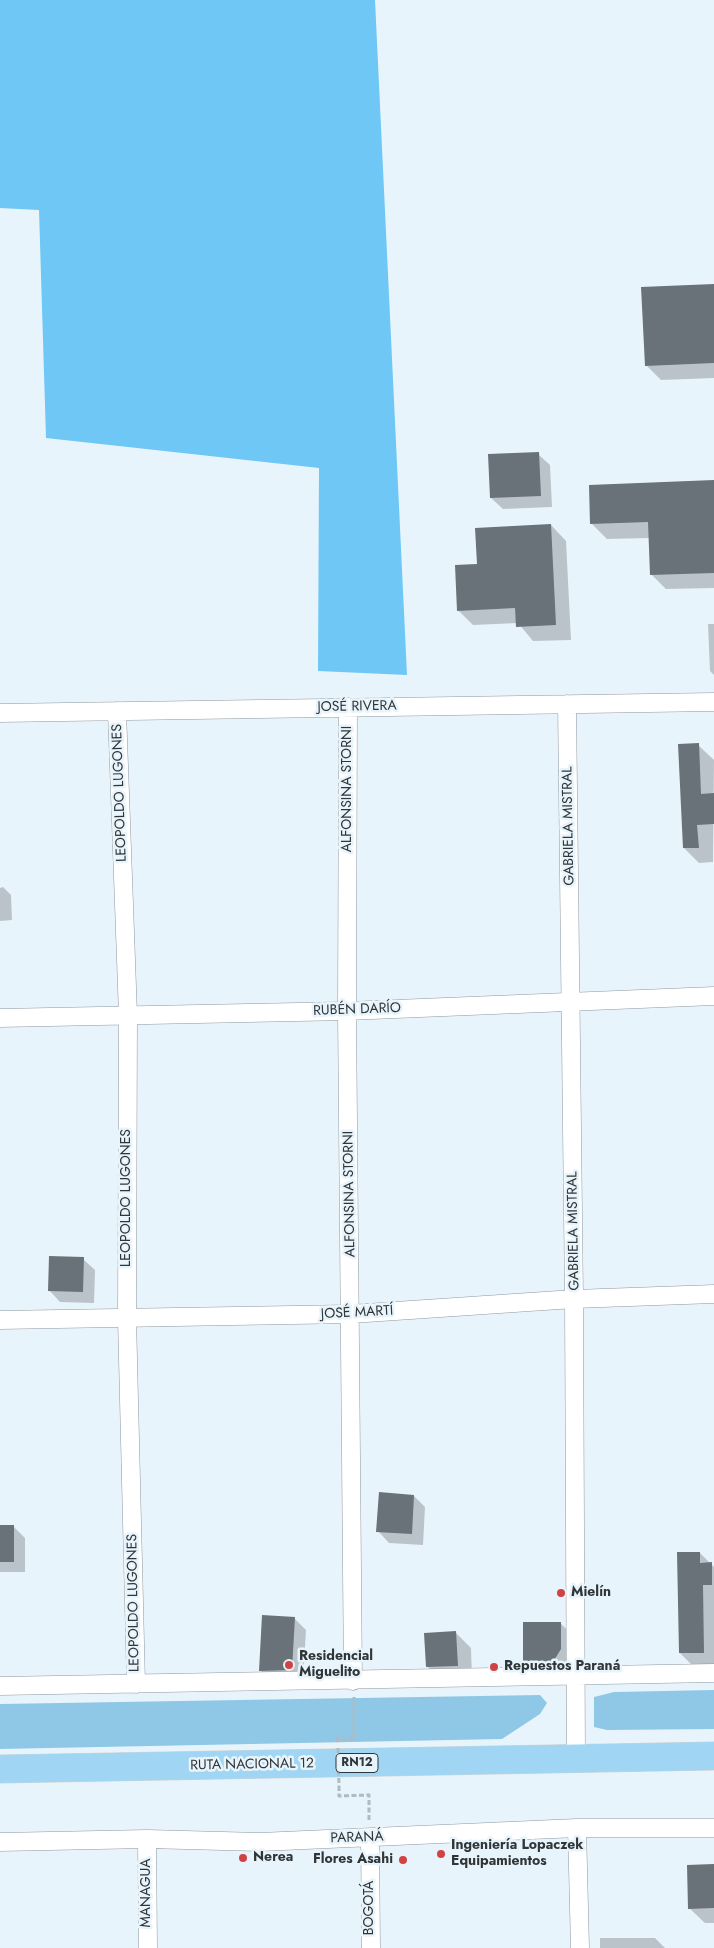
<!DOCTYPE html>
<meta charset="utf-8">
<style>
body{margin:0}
canvas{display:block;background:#e8f4fb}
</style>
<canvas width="714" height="1948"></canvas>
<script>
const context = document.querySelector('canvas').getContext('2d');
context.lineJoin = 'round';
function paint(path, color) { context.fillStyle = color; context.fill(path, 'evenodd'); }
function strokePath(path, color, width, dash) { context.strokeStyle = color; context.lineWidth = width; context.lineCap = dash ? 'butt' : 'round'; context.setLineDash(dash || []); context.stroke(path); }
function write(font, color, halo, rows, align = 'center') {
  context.font = font + ' Jost,sans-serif'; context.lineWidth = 5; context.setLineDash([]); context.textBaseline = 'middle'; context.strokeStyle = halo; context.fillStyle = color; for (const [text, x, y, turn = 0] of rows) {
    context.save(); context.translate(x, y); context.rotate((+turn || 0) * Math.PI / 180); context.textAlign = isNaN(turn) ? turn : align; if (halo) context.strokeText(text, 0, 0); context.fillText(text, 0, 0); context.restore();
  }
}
paint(new Path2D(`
 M714,1690V1729L607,1730L594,1727V1697L614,1692Z
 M540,1695L547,1703L540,1714L502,1739L0,1749V1704Z`), '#8fc8e7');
paint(new Path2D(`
 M0,0H375L407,675L318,671L319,468L46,438L39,210L0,208Z`), '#6fc7f5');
paint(new Path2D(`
 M714,286V378L661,380L646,365Z
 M538,454L550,465L552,507L503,509L491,498Z
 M714,482V588L666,589L651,574L650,538L607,539L592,524Z
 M551,525L566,541L571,640L533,641L518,623L473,625L458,610L478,565Z
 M708,624H714V675L710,671Z
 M698,745L714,760L713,862L699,863L684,848Z
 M3,887L11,895L12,920L0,921V888Z
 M83,1259L95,1270L94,1303L60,1302L49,1290Z
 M414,1496L425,1507L423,1545L389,1543L378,1531Z
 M0,1526H13L25,1538V1572H0Z
 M700,1553L714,1567V1664H691L680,1653Z
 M294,1618L306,1630L303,1681L272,1682L260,1670Z
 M560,1623L576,1638V1665L539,1677L524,1661Z
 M456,1633L471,1648L472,1680L442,1682L427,1666Z
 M714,1865V1923H705L689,1908Z
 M600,1938H655L665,1948H600Z`), '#0003');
paint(new Path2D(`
 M714,284V363L645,366L641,287Z
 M539,452L541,496L490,498L488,454Z
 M714,480V573L650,575L648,522L590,524L589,485Z
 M551,524L556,625L516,627L515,608L457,611L455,565L477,564L475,528Z
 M699,743L701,794L714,793V824L697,825L699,848H683L678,744Z
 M49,1256L84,1257L83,1292L48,1291Z
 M379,1492L414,1495L412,1534L376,1532Z
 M0,1525H14V1562H0Z
 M677,1552H700V1563L712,1562V1585H703L704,1653H679Z
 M262,1615L295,1617L292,1670L259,1671Z
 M523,1622H561V1649L553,1662H523Z
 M456,1631L458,1666L426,1667L424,1633Z
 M714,1864V1908L688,1909L687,1865Z`), '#687278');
const minor = new Path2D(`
 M567,704L574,1299L576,1758
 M348,707L347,1011L353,1681
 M117,711L128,1015L127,1318L136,1684
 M0,713L714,702
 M0,1018L347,1011L714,996
 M0,1320L351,1314L574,1299L714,1294
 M0,1686L714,1673
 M577,1828L580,1948
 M370,1838L371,1948
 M147,1839L148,1948
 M0,1842L147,1839L260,1842L577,1828H714`);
const trunk = new Path2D(`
 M0,1769L714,1756`);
strokePath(minor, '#8e99a0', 19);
strokePath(trunk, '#d1d3d3', 29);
strokePath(new Path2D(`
 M338,1742L337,1739H354V1697
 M339,1786V1796L369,1795V1822`), '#b0bac0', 3, [5, 2.5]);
strokePath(minor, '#fff', 18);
strokePath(trunk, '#a0d6f4', 28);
strokePath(new Path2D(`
 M338,1748L339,1786`), '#b0bac0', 3, [5, 2.5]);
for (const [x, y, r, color] of [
 [561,1593,5,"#d14245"],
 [289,1665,5,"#d14245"],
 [494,1667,5,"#d14245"],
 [441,1854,5,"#d14245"],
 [243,1858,5,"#d14245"],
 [403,1860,5,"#d14245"]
]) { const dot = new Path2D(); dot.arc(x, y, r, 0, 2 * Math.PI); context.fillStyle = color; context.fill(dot); strokePath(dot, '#e8f4fb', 2); }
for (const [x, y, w] of [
 [357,1763,42]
]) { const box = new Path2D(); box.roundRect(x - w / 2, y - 9.5, w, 19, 4); context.fillStyle = '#e8f4fb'; context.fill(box); strokePath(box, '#303538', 1); }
write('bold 12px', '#303538', null, [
 ["RN12",357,1763]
]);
write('14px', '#303538', '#e8f4fb', [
 ["JOSÉ RIVERA",357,707,-1],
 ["ALFONSINA STORNI",348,789,-90],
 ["LEOPOLDO LUGONES",120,793,-92],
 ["GABRIELA MISTRAL",569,826,-91],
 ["RUBÉN DARÍO",357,1010,-2],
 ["ALFONSINA STORNI",350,1194,-91],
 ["LEOPOLDO LUGONES",127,1198,-90],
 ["GABRIELA MISTRAL",574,1231,-91],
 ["JOSÉ MARTÍ",357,1313,-3],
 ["LEOPOLDO LUGONES",134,1603,-91],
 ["RUTA NACIONAL 12",252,1765,-1],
 ["PARANÁ",357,1838,-2],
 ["MANAGUA",147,1893,-90],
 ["BOGOTÁ",370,1908,-90]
]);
write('bold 14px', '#303538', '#e8f4fb', [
 ["Mielín",571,1593],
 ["Residencial",299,1657],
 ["Miguelito",299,1673],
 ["Repuestos Paraná",504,1667],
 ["Ingeniería Lopaczek",451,1846],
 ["Equipamientos",451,1862],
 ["Nerea",253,1858],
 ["Flores Asahi",393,1860,"right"]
], 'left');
</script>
